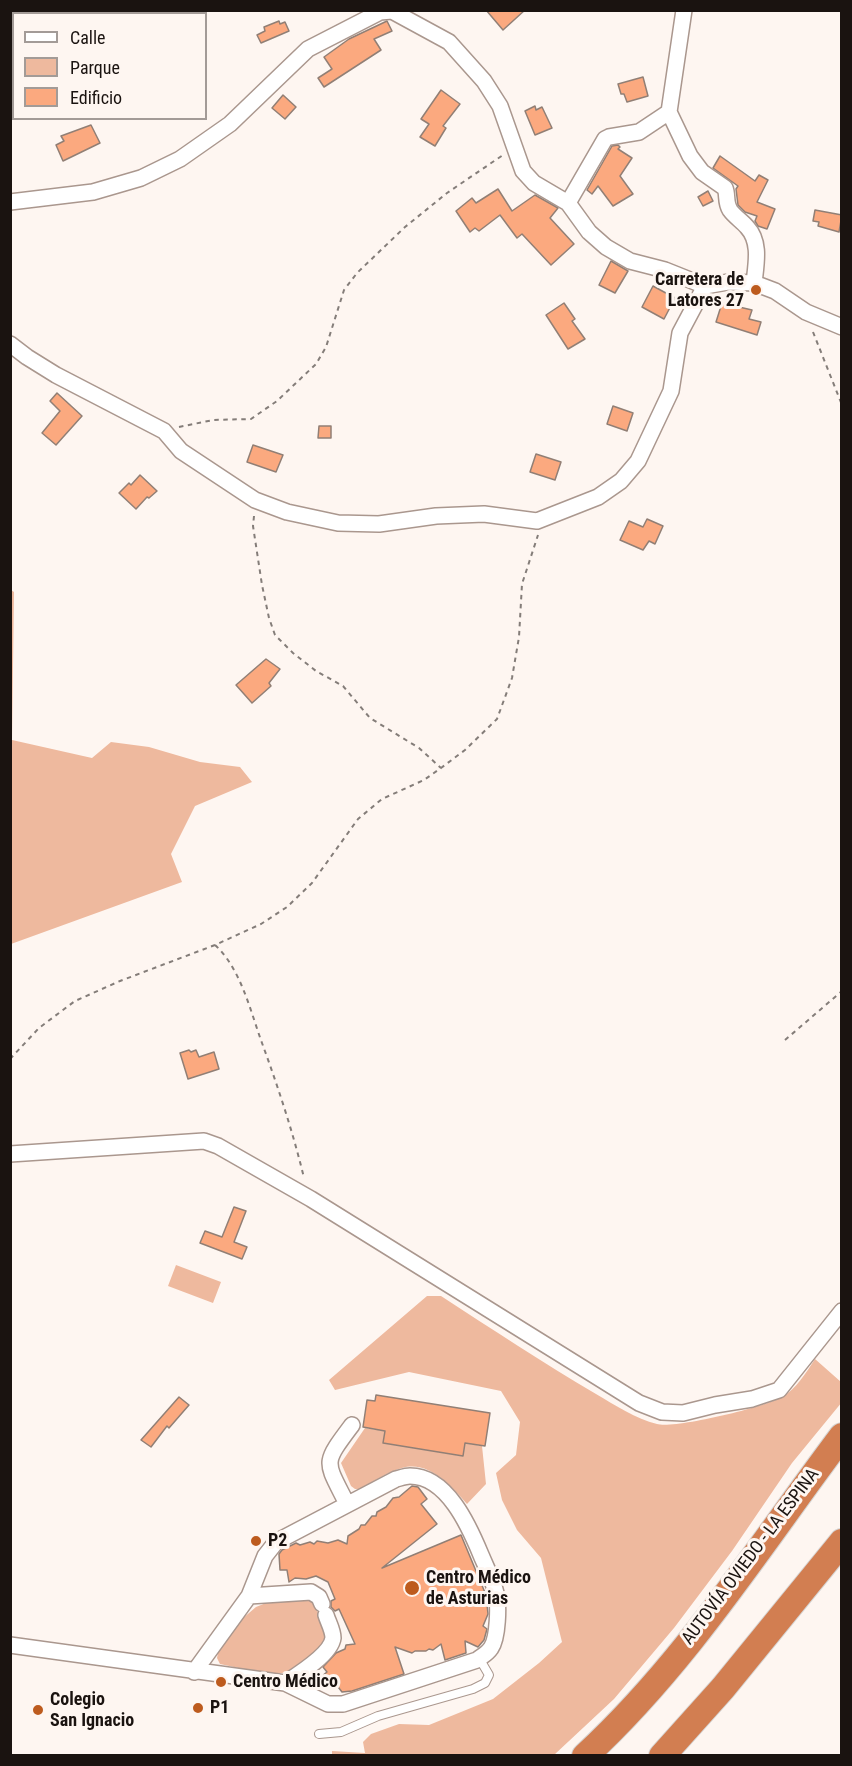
<!DOCTYPE html>
<meta charset="utf-8">
<style>
body{margin:0}
#map{position:relative;width:852px;height:1766px;overflow:hidden;background:#fef6f1;font-family:"Roboto Condensed",sans-serif}
canvas{display:block}
.frame{position:absolute;inset:0;border:12px solid #1a1310;pointer-events:none}
.legend{position:absolute;left:12px;top:12px;width:195px;height:108px;box-sizing:border-box;background:#fef6f1;border:2px solid #a39b97;margin:0;padding:8px 10px;list-style:none;font-size:18px;color:#1a1310}
.legend li{display:flex;align-items:center;gap:12px;height:30px}
.legend b{width:30px;border:2px solid #a39b97}
</style>
<div id="map">
<canvas width="852" height="1766"></canvas>
<div class="frame"></div>
<ul class="legend">
<li><b style="height:8px;background:#fff"></b>Calle</li>
<li><b style="height:16px;background:#eeb99e"></b>Parque</li>
<li><b style="height:16px;background:#fba97f"></b>Edificio</li>
</ul>
</div>
<script>
const context = document.querySelector('canvas').getContext('2d');
context.lineJoin = 'round';
function paint(path, color) { context.fillStyle = color; context.fill(path, 'evenodd'); }
function strokePath(path, color, width, dash) { context.strokeStyle = color; context.lineWidth = width; context.lineCap = dash ? 'butt' : 'round'; context.setLineDash(dash || []); context.stroke(path); }
function write(font, color, halo, rows, align = 'center') {
  context.font = font + ' "Roboto Condensed",sans-serif'; context.lineWidth = 6; context.setLineDash([]); context.textBaseline = 'middle'; context.strokeStyle = halo; context.fillStyle = color; for (const [text, x, y, turn = 0] of rows) {
    context.save(); context.translate(x, y); context.rotate((+turn || 0) * Math.PI / 180); context.textAlign = isNaN(turn) ? turn : align; if (halo) context.strokeText(text, 0, 0); context.fillText(text, 0, 0); context.restore();
  }
}
paint(new Path2D(`
 M11,590L14,592L12,740L92,758L111,742L149,747L200,762L240,767L252,782L195,806L171,854L182,882L11,944Z
 M176,1265L221,1282L213,1303L168,1286Z
 M427,1296H441C492,1329 543,1363 596,1394C615,1405 636,1419 657,1424C675,1429 765,1407 782,1397C796,1389 806,1373 815,1359L841,1382L842,1402L792,1463L732,1551L674,1628L614,1699L554,1755L332,1756V1751L365,1753L363,1742L371,1734L399,1724L429,1725L493,1699L539,1663L562,1642L541,1558L517,1530L502,1500L496,1473L516,1455L520,1422L501,1391L409,1372L335,1390L329,1380Z
 M365,1428L385,1431L383,1443L462,1456L465,1443L482,1446L486,1484L467,1504C451,1486 429,1460 402,1468C387,1472 373,1482 360,1489H355L351,1486L341,1463Z
 M304,1598L314,1603L327,1635L323,1644L298,1667L287,1672L271,1675L220,1664L217,1658L218,1653L242,1619L256,1607L271,1601Z`), '#eeb99e');
const building = new Path2D(`
 M486,10H525L503,30Z
 M279,21L280,24L285,22L289,31L261,43L257,35L265,31L264,27Z
 M387,21L392,31L374,39L381,50L324,87L318,78L332,69L324,57L349,39Z
 M643,77L648,96L627,102L624,94H621L618,84Z
 M441,90L460,104L443,126L446,128L435,146L420,137L429,124L421,119Z
 M283,95L296,107L285,119L272,108Z
 M535,106L536,110L542,107L552,128L535,135L525,111Z
 M91,125L100,143L63,161L56,145L64,141L61,136Z
 M618,145L620,147L618,149L632,158L620,176L633,194L613,206L598,186L592,194L587,190L612,146Z
 M720,156L755,181L759,175L768,180L757,202L775,209L767,229L758,226L755,221L757,216L745,212L738,205L736,189L738,186L713,168Z
 M498,189L512,211L535,195L558,208L550,218L574,244L551,265L522,234L517,238L500,215L479,231L475,228L470,232L456,211L472,198L476,203Z
 M708,191L713,201L703,206L698,197Z
 M815,210L842,215L839,232L818,226L819,222L813,221Z
 M611,261L628,271L615,293L599,285Z
 M653,286L675,298L664,319L642,307Z
 M564,303L575,319L572,321L585,339L568,349L546,315Z
 M722,303L752,310L749,319L761,322L757,335L716,322Z
 M57,393L82,416L56,445L42,433L60,411L50,401Z
 M613,406L633,413L627,431L607,424Z
 M319,426H331V438H318Z
 M253,445L283,455L276,472L247,462Z
 M536,454L561,462L555,480L530,472Z
 M140,475L157,491L149,498L147,497L136,509L119,493L129,483L131,485Z
 M647,519L663,526L655,544L649,541L643,550L620,540L629,521L643,527Z
 M266,659L280,669L269,683L271,686L252,703L236,685Z
 M189,1050L191,1052L196,1050L199,1057L214,1052L219,1069L188,1079L180,1053Z
 M234,1207L246,1211L234,1242L247,1247L242,1259L200,1243L205,1231L222,1237Z
 M376,1395L490,1413L485,1446L465,1443L463,1456L383,1443L385,1431L363,1427L367,1400L375,1401Z
 M179,1397L189,1405L169,1428L167,1426L151,1447L141,1440Z
 M412,1486L418,1487L427,1499L421,1504L437,1524L382,1568L461,1535L486,1595L488,1614L483,1626L487,1629L484,1640L478,1647L465,1641L466,1653L445,1660L441,1644L433,1650L429,1649L426,1651H415L412,1653L395,1647L404,1674L352,1691L342,1692L335,1683L330,1687L322,1676L327,1672L323,1667L336,1653L345,1649L346,1645L355,1644L339,1609L335,1611L331,1607V1601L335,1599L328,1582L316,1576L306,1579L295,1578L289,1582L287,1570H280L279,1554L282,1550L296,1543L300,1545L310,1542L314,1544L317,1541L328,1543L338,1540L347,1544L348,1536L359,1529L361,1525H365L372,1516H376L377,1512L386,1507L393,1498L399,1497Z`);
paint(building, '#fba97f');
strokePath(building, '#917f75', 1.5);
const lane = new Path2D(`
 M319,1734L341,1732L378,1716L473,1689L485,1683L489,1675L482,1663L477,1660`);
const street = new Path2D(`
 M684,10L669,112L690,156L702,172L725,188C728,195 725,202 730,210C735,217 742,221 747,227C761,242 756,264 754,283
 M10,202L93,192L141,178L180,159L230,124L308,49L380,12L392,11L449,42L484,81L500,106L523,171L534,183L568,203L589,232L606,247L630,261L665,270L705,286L728,282L754,283L775,291L806,312L842,327
 M568,203L605,139L609,137L639,132L669,112
 M10,344L27,357L56,375L164,431L181,451L255,500L287,512L338,523L379,524L436,516L484,514L537,521L598,497L621,481L638,461L671,391L680,333L705,286
 M10,1154L204,1141L218,1146L311,1199L639,1403L662,1412L683,1413L715,1405L752,1399L779,1390L842,1311
 M347,1504C325,1460 322,1465 352,1425
 M249,1596L311,1592L319,1597L322,1604
 M10,1645L285,1683L328,1704H343L477,1660C482,1656 487,1654 491,1648C498,1638 499,1605 496,1593C493,1580 486,1567 481,1555C469,1526 447,1476 410,1476C406,1476 400,1478 396,1479L276,1542L265,1556L249,1596L194,1672
 M285,1683C299,1674 331,1654 333,1638C333,1630 328,1622 326,1615`);
const highway = new Path2D(`
 M585,1756C686,1663 760,1545 842,1436
 M662,1756L723,1688L842,1542`);
strokePath(lane, '#aa978e', 10);
strokePath(street, '#aa978e', 18);
strokePath(highway, '#d6d5d4', 28);
strokePath(new Path2D(`
 M813,332L842,405
 M179,427L213,420L251,419L277,401L316,364L326,347L344,290L357,273L405,227L447,193L503,155
 M254,516L253,526L262,585L269,618L275,635L293,653L316,671L343,686L370,718L419,748L441,768
 M215,945C241,969 250,1010 262,1043C278,1087 293,1132 304,1178
 M785,1040L842,991
 M10,1059L39,1028L75,1001L120,981L215,945L261,924L287,907L312,883L358,819L382,799L424,780L441,768L465,750L497,719L512,678L519,637L522,584L538,535`), '#847d79', 2, [4.5, 4.5]);
strokePath(lane, '#fff', 8);
strokePath(street, '#fff', 15);
strokePath(highway, '#d27e51', 26);
for (const [x, y, r, color] of [
 [756,290,6,"#bd5b1e"],
 [256,1541,6,"#bd5b1e"],
 [412,1588,8,"#bd5b1e"],
 [221,1682,6,"#bd5b1e"],
 [198,1708,6,"#bd5b1e"],
 [38,1710,6,"#bd5b1e"]
]) { const dot = new Path2D(); dot.arc(x, y, r, 0, 2 * Math.PI); context.fillStyle = color; context.fill(dot); strokePath(dot, '#fef6f1', 2); }
write('bold 18px', '#1a1310', '#fef6f1', [
 ["Carretera de",744,280,"right"],
 ["Latores 27",744,301,"right"],
 ["P2",268,1541],
 ["Centro Médico",426,1578],
 ["de Asturias",426,1599],
 ["Centro Médico",233,1682],
 ["Colegio",50,1700],
 ["San Ignacio",50,1721],
 ["P1",210,1708]
], 'left');
write('18px', '#1a1310', '#fef6f1', [
 ["AUTOVÍA OVIEDO - LA ESPINA",751,1557,-53]
]);
</script>
